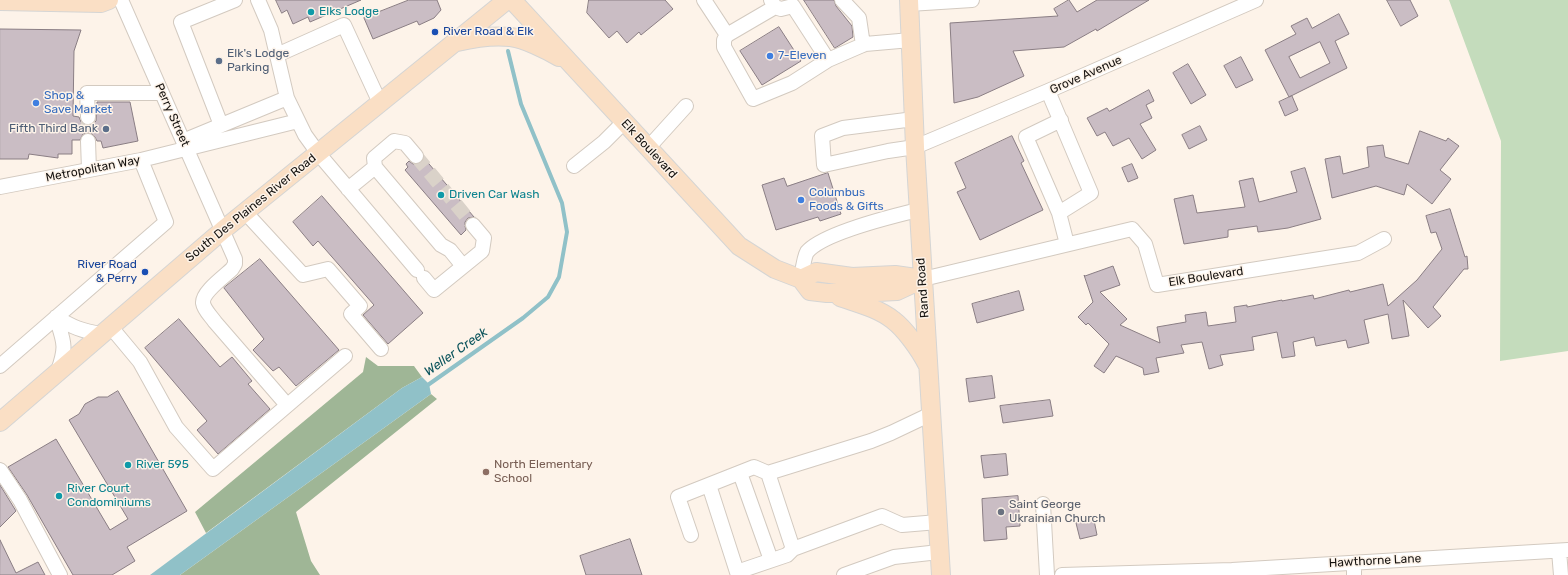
<!DOCTYPE html>
<style>
body{margin:0}
canvas{display:block;background:#fdf3e9}
</style>
<canvas width="1568" height="575"></canvas>
<script>
const context = document.querySelector('canvas').getContext('2d');
context.lineJoin = 'round';
function paint(path, color) { context.fillStyle = color; context.fill(path, 'evenodd'); }
function strokePath(path, color, width, dash) { context.strokeStyle = color; context.lineWidth = width; context.lineCap = dash ? 'butt' : 'round'; context.setLineDash(dash || []); context.stroke(path); }
function write(font, color, halo, rows, align = 'center') {
  context.font = font + ' Rubik,sans-serif'; context.lineWidth = 3; context.setLineDash([]); context.textBaseline = 'middle'; context.strokeStyle = halo; context.fillStyle = color; for (const [text, x, y, turn = 0] of rows) {
    context.save(); context.translate(x, y); context.rotate((+turn || 0) * Math.PI / 180); context.textAlign = isNaN(turn) ? turn : align; if (halo) context.strokeText(text, 0, 0); context.fillText(text, 0, 0); context.restore();
  }
}
paint(new Path2D(`
 M1449,0H1568V351L1500,361L1501,141Z`), '#c4dcbc');
paint(new Path2D(`
 M366,357L378,366H414L422,377L402,388L206,533L195,512L363,372Z
 M431,394L437,399L296,512L311,561L320,575H180Z`), '#9fb696');
paint(new Path2D(`
 M422,377L429,384L431,394L180,575H150L402,388Z`), '#90c1c8');
strokePath(new Path2D(`
 M425,387L523,318L548,297L559,277L567,232L562,203L521,104L508,51`), '#90c1c8', 4);
const building = new Path2D(`
 M276,0H361L310,22L308,17L293,24L287,10L282,13Z
 M409,0H437L441,10L434,18L419,25L417,21L373,39L364,18Z
 M589,0H665L673,9L641,35L639,32L627,43L617,31L609,38L587,13Z
 M804,0H834L836,6L852,26L853,37L835,48Z
 M1069,0L1077,12L1097,0H1149L1097,31L1096,29L1064,47L1013,51L1024,76L978,97L954,103L950,23L1058,16L1054,9Z
 M1387,0H1410L1418,16L1401,26Z
 M1339,14L1349,34L1335,41L1347,68L1289,97L1265,50L1296,34L1291,26L1307,18L1312,28ZM1320,42L1330,63L1300,78L1289,57Z
 M779,27L801,61L762,85L740,51Z
 M0,29L81,30L74,51L73,116L79,117L81,122L84,125H89L93,124L96,121L97,102H130L138,141L103,148L101,141H97L95,137L92,134L87,133L83,134L80,140H72V154H58V158L29,154L28,159H0Z
 M1241,57L1253,80L1236,88L1224,66Z
 M1188,64L1206,95L1191,104L1173,73Z
 M1149,90L1154,101L1146,105L1152,118L1140,124L1156,150L1142,159L1129,138L1113,146L1105,132L1097,136L1087,118L1107,108L1109,111Z
 M1292,96L1298,110L1285,116L1279,102Z
 M1200,126L1207,140L1189,149L1182,135Z
 M1420,131L1446,141L1448,138L1459,146L1440,170L1451,179L1432,204L1407,184L1404,195L1376,186L1332,198L1325,159L1340,156L1343,174L1369,167L1367,147L1383,145L1385,157L1408,164Z
 M1012,136L1024,161L1021,163L1043,210L980,240L957,192L966,188L955,163Z
 M424,158L474,217L468,218L465,222V226L466,230L461,235L405,170L408,167L406,164L409,161L413,164H418L422,162Z
 M1132,164L1138,178L1128,182L1122,168Z
 M1305,168L1321,219L1288,228L1258,232L1257,226L1228,230V237L1184,244L1174,199L1193,195L1197,213L1245,207L1239,181L1253,178L1259,202L1297,192L1291,172Z
 M828,173L841,214L820,221L818,217L776,230L762,185L784,178L787,186Z
 M322,196L423,313L388,344L363,315L374,305L318,241L313,246L293,222Z
 M1450,209L1465,257L1467,256L1468,269H1464L1433,307L1441,316L1428,328L1403,300L1409,336L1392,339L1388,314L1364,320L1369,343L1348,348L1346,340L1316,346L1314,337L1293,342L1295,356L1282,358L1277,332L1252,337L1254,350L1220,355L1223,365L1209,369L1202,342L1181,345L1184,353L1156,358L1159,372L1144,375L1143,368L1116,356L1104,373L1094,366L1109,344L1088,323L1086,325L1078,317L1093,302L1084,275L1085,276L1113,266L1120,285L1100,292L1127,319L1120,325L1160,343L1157,327L1186,322L1185,315L1206,312L1208,326L1236,322L1234,307L1247,305V307L1282,300V301L1313,295L1314,299L1349,290L1350,292L1383,284L1388,306L1417,280L1442,249L1436,232L1431,233L1426,216Z
 M260,259L339,350L296,386L279,367L273,371L253,350L264,339L224,288Z
 M1019,291L1024,310L977,323L972,304Z
 M179,319L220,367L232,357L252,381L248,384L270,409L218,454L197,430L207,421L145,348Z
 M992,376L995,398L969,402L966,379Z
 M118,391L187,511L127,547L135,561L112,575H73L27,495L8,467L56,439L110,530L128,519L69,420L79,414L85,404L98,397H107Z
 M1050,400L1053,416L1003,423L1000,406Z
 M1006,454L1008,475L984,478L981,456Z
 M0,485L16,511L0,527Z
 M1018,496L1020,526L1006,527L1007,539L984,541L982,499Z
 M1094,520L1097,535L1080,539L1076,523Z
 M630,539L642,575H586L580,556Z
 M0,540L16,573L38,562L45,575H0Z`);
paint(building, '#cabdc4');
strokePath(building, '#8a7e84', 1);
strokePath(new Path2D(`
 M88,117V141
 M416,156L473,225`), '#dad2c9', 14, [14, 7]);
const minor = new Path2D(`
 M121,0L235,259V264L232,269C225,276 202,292 203,303C204,310 211,316 215,322L287,405
 M258,0L271,30L287,98
 M704,0L727,35
 M771,0L775,7L781,9L793,6L828,60L792,83L753,99L724,47V40L727,35L775,7
 M842,0L859,18L863,45
 M909,4L972,0
 M277,55L344,25L380,103
 M828,60L865,44L911,40
 M1048,91L1091,193L1059,213L1067,244
 M88,117L87,93H162
 M914,119L843,128L822,136L824,165L888,151L915,147L1048,91L1256,0
 M221,125L181,22L235,0
 M88,141L89,170
 M183,141L287,98L305,135L318,153L417,270
 M648,148L686,106
 M574,166L604,142L624,122
 M375,167L374,158L394,141L405,143L416,156
 M0,187L141,160L298,121
 M348,189L375,167L441,245L450,250L463,266
 M245,212L303,275L328,269L360,306L351,314L381,349
 M1059,213L1026,137L1061,120
 M424,278L434,290L482,251L484,238L473,225
 M801,279C802,273 804,257 807,252C823,233 893,216 918,210
 M923,279L1132,229L1145,244L1157,285L1358,253L1384,239
 M110,326L140,362L176,427L213,469L345,356
 M0,366L166,222L141,160
 M58,371C67,345 64,343 56,317C72,327 82,331 101,334
 M0,470L20,500L60,575
 M740,473L771,560
 M709,485L737,572L787,555L793,549L882,516L902,525L938,522
 M1043,504L1047,575
 M691,535L678,497L754,467L768,473
 M793,549L768,473L871,441L891,433L931,414
 M1559,551L1561,575
 M1354,563V575
 M844,575L894,557L939,552
 M1062,575L1232,570L1568,550`);
const major = new Path2D(`
 M512,0L739,246L775,269L801,279L810,291L827,293H857L897,291L923,279
 M909,0L915,147L941,575
 M0,1L101,3L109,0
 M457,42C474,38 492,35 510,37C523,38 547,50 559,57
 M801,279L816,272L852,277L895,275L923,279
 M840,297C857,303 878,308 893,320C905,329 920,350 927,364
 M0,422L223,230L507,0`);
strokePath(minor, '#d3cac0', 16);
strokePath(major, '#d5d5d4', 20);
strokePath(minor, '#fff', 14);
strokePath(major, '#fadfc5', 18);
for (const [x, y, r, color] of [
 [311,12,4,"#0f9aa8"],
 [435,32,4,"#1a4fb4"],
 [770,56,4,"#3f7fe0"],
 [219,61,4,"#5c6f8a"],
 [36,103,4,"#3f7fe0"],
 [106,129,4,"#5c6f8a"],
 [441,195,4,"#0f9aa8"],
 [801,200,4,"#3f7fe0"],
 [145,272,4,"#1a4fb4"],
 [128,465,4,"#0f9aa8"],
 [486,472,4,"#8d6e63"],
 [59,496,4,"#0f9aa8"],
 [1001,512,4,"#6b7280"]
]) { const dot = new Path2D(); dot.arc(x, y, r, 0, 2 * Math.PI); context.fillStyle = color; context.fill(dot); strokePath(dot, '#fdf3e9', 1.5); }
write('12px', '#0d838f', '#fdf3e9', [
 ["Elks Lodge",319,12],
 ["Driven Car Wash",449,195],
 ["River 595",136,465],
 ["River Court",67,489],
 ["Condominiums",67,503]
], 'left');
write('12px', '#164399', '#fdf3e9', [
 ["River Road & Elk",443,32],
 ["River Road",137,265,"right"],
 ["& Perry",137,279,"right"]
], 'left');
write('12px', '#4e5e75', '#fdf3e9', [
 ["Elk's Lodge",227,54],
 ["Parking",227,68],
 ["Fifth Third Bank",98,129,"right"]
], 'left');
write('12px', '#366cbe', '#fdf3e9', [
 ["7-Eleven",778,56],
 ["Shop &",44,96],
 ["Save Market",44,110],
 ["Columbus",809,193],
 ["Foods & Gifts",809,207]
], 'left');
write('12px', '#171411', '#fdf3e9', [
 ["Grove Avenue",1086,75,-24],
 ["Perry Street",172,115,66],
 ["Elk Boulevard",649,149,47],
 ["Metropolitan Way",93,169,-11],
 ["South Des Plaines River Road",251,208,-39],
 ["Elk Boulevard",1206,277,-9],
 ["Rand Road",923,288,-94],
 ["Hawthorne Lane",1375,561,-3]
]);
write('12px', '#785e54', '#fdf3e9', [
 ["North Elementary",494,465],
 ["School",494,479]
], 'left');
write('12px', '#5b616d', '#fdf3e9', [
 ["Saint George",1009,505],
 ["Ukrainian Church",1009,519]
], 'left');
write('italic 13px', '#0c545c', '#fdf3e9', [
 ["Weller Creek",456,352,-35]
]);
</script>
